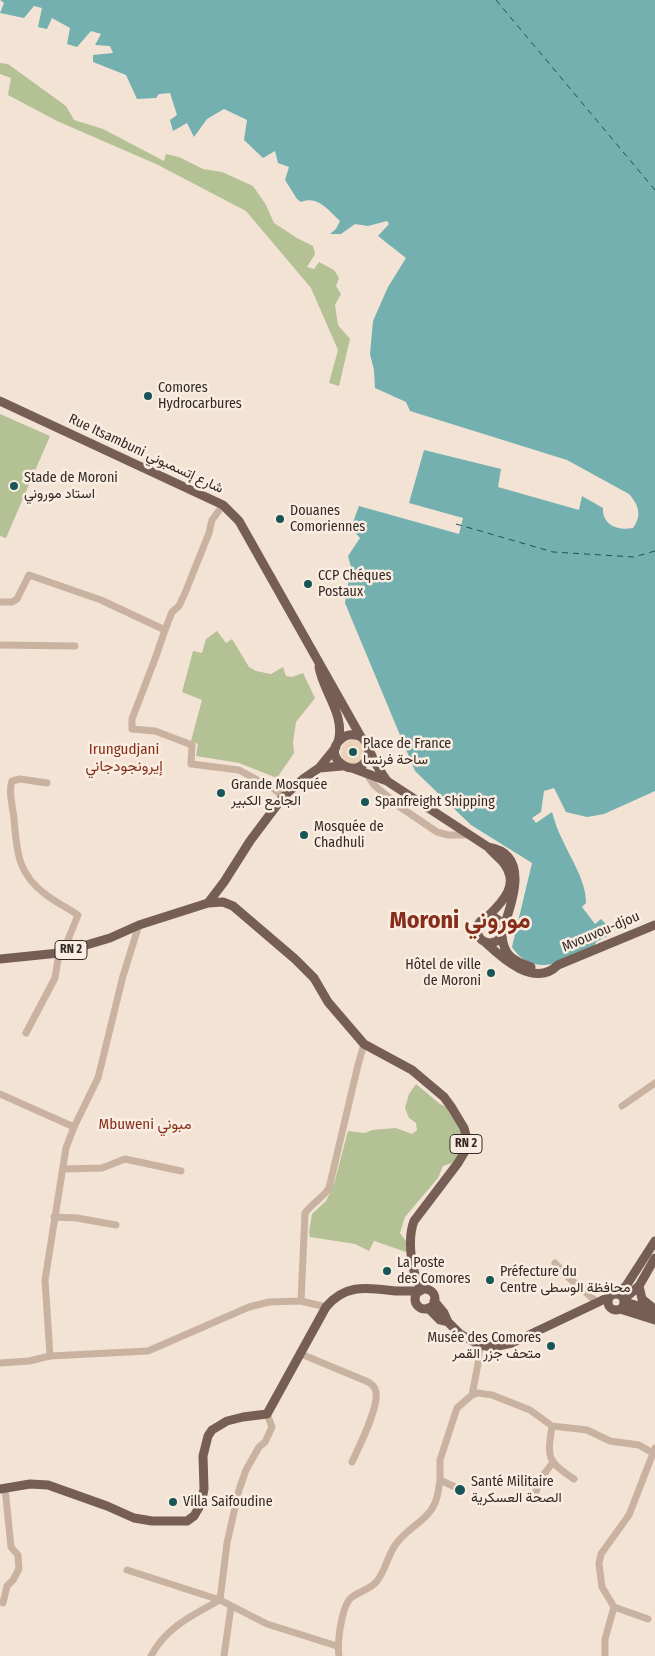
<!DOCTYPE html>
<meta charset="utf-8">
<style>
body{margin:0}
canvas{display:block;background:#f2e3d5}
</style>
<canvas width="655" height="1656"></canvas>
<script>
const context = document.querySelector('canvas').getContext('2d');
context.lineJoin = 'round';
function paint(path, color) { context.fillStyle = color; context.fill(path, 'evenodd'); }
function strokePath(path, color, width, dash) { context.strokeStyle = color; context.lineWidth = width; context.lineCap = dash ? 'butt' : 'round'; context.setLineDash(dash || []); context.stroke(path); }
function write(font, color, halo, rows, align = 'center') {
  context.font = font + ' "Fira Sans Condensed",Vazirmatn,sans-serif'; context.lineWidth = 5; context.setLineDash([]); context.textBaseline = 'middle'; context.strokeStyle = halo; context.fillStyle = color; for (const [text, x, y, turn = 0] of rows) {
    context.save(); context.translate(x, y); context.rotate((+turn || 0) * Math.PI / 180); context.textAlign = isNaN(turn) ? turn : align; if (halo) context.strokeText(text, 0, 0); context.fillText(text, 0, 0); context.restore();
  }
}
paint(new Path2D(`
 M0,63L8,64L66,106L74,120L103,129L164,161L166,154L179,157L203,169L222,172L253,186L266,205L274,223L297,238L313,246L315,254L307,267L314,269L319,262L334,270L339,278L336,286L341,294L335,305L338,325L350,339L339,386L329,383L338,350L311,288L246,211L156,164L57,121L8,95L11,78L0,74Z
 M0,414L50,436L6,538L0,536Z
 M217,631L226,643L232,639L249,667L256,671L271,674L283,667L286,676L292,677L303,673L315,698L296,722L293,742L294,753L277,778L239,763L196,756L198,744L191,741L202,700L182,692L193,651L202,653L206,639Z
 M416,1084L440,1104L450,1109L459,1122L465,1141L460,1150L459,1158L452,1163L443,1166L438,1178L405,1217L400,1233L410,1247L409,1253L374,1241L369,1251L355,1244L310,1237L309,1232L312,1214L326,1201L334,1184L348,1131L365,1133L372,1130L396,1128L412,1134L417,1130L416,1123L409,1118L405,1108L409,1094Z`), '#b4c195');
paint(new Path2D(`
 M341 752a12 12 0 1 1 24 0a12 12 0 1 1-24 0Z`), '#ebd3bb');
paint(new Path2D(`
 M0,0H655V791L604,814L587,817L566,812L554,788L544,791L541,812L532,818L536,823L552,812C555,822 558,832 563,841C572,861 586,881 586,903L582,907L595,924L601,919L612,930L611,934L596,942L593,949C566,961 533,979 512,947L532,863L471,825L415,771L345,603L351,567L348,556L360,538L351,528L359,506L459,534L463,518L409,503L424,450L501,469L498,487L579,510L582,496L603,508C602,525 618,531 633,528C642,516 639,505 629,494L567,460L410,411L406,402L375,388L374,370L370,354L373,321L388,287L406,258L378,236L389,224L387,221L368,226L355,224L341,234H330L336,229L340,221C328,210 318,195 301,202L297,199L285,180L289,167L278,163L275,151L263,158L244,140L247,120L224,109L207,119L194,137L187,123L173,131L170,120L177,115L170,93L159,94L156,98L137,99L126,75L93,62V55L113,53L110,46L95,45L101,34L91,31L77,47L67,44L70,28L52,18L47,29L38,27L42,8L34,6L24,18L0,13L4,3Z`), '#73b0af');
strokePath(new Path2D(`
 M496,0L655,190
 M456,524L553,552L634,557L655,551`), '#185556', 1, [6, 5]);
strokePath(new Path2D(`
 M223,505L212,520L209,533L185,593L179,606L172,612L165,630L155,659L132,719V729L155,731L192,745L191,764L239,770L274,789L283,797
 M0,602H12L17,599L29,575L101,600L165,630
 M0,645L75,646
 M366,773L374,785L400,807L437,832L448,835H469
 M47,783L20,779L12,781C8,791 13,808 14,819C17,851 17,873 45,894C55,902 68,908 78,915L63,952
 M26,1033L55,978L59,953
 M0,1094L74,1127
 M622,1106L655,1083
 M63,1169L102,1168L125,1159L181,1171
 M54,1217L77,1218L116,1225
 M555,1263L567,1276L598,1303
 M301,1301L305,1213C312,1203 323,1198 329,1188L358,1065L364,1044
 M301,1354L366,1381C371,1383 375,1387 376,1392C379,1407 359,1447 352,1462
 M50,1356L45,1280L66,1148L74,1127L98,1078L123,976L139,925
 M0,1363L29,1361L50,1356L148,1351L249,1307L269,1302L301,1301L326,1307
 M472,1395L478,1393L492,1395L530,1410L552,1426L587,1430L610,1441L639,1445L653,1453
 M267,1414L272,1427L265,1442L259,1447L246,1470L239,1490L227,1543L220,1600L267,1624L337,1646
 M552,1426C547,1458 547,1461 574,1479
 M457,1488L440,1480V1460L457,1408L472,1395L478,1364L480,1345
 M532,1501L542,1477L553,1462
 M127,1570L220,1600C193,1615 166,1627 151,1656
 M3,1603L7,1586L13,1580L19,1569L18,1555L11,1547L5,1488
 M614,1607L648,1619
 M224,1656L231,1607
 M339,1656C337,1644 341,1611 349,1600C355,1592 371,1590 377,1581C385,1571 387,1558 394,1547C404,1529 427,1522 435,1503C438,1496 439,1487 440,1480
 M605,1656V1639L614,1607L602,1587L599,1564L601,1554L629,1515L655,1448`), '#cab2a1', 7);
strokePath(new Path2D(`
 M0,401L223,505L239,521L361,737
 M319,667C323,692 346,715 338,742
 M369,751C364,786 319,760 340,740C344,736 349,734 354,735C358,735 362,737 364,740C368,744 368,750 371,754C375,764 381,772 387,781
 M319,768L342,766
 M352,768L387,781L488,847C492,852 497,856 502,861C521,883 504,901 487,917
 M488,847C531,854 512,903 503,929
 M208,903L224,882L250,841L283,797L303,779L319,768L336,747
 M477 930a13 13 0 1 1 26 0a13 13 0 1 1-26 0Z
 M502,935C503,955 513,961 531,967
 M486,943C503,959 535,988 558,965L655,925
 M0,959L59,953L110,938L139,925L208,903L223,902L233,906L295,959L314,978L328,1002L364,1044L412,1070L444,1097L452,1108L464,1128L467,1139L464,1153L458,1163L414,1221C407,1239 411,1274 422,1290
 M639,1286L642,1299L653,1308
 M415 1299a10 10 0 1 1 20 0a10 10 0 1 1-20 0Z
 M608 1302a8 8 0 1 1 16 0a8 8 0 1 1-16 0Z
 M616,1294L626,1286L655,1241
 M624,1299L639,1286L655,1258
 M434,1301L444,1313L448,1322L460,1334L480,1345L493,1347L512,1343L609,1297
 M625,1302L655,1311
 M428,1308L440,1320L448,1322
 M620,1309L655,1320
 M0,1489L30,1484L48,1485L107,1506L134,1518L152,1521H187L194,1516L201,1504L204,1489L203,1456L208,1436L212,1430L227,1421L243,1417L267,1414L326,1307C346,1283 368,1288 396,1291C404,1291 412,1291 420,1291`), '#765e54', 9);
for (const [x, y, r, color] of [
 [148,396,5,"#185556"],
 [14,486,5,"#185556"],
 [280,519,5,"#185556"],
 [308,584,5,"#185556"],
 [353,752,5,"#185556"],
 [221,793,5,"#185556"],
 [365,802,5,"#185556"],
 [304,835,5,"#185556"],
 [491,973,5,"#185556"],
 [387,1271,5,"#185556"],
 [490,1280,5,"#185556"],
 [551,1346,5,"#185556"],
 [460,1490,6,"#185556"],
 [173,1502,5,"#185556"]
]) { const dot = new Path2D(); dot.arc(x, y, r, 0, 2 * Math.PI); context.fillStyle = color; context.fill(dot); strokePath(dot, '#f9ede1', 2); }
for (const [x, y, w] of [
 [71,950,32],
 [466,1144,32]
]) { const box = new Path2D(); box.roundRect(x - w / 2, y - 9.5, w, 19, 4); context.fillStyle = '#f9ede1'; context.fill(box); strokePath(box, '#332824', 1); }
write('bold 12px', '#332824', null, [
 ["RN 2",71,950],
 ["RN 2",466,1144]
]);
write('14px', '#332824', '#f9ede1', [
 ["Comores",158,388],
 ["Hydrocarbures",158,404],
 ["Stade de Moroni",24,478],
 ["استاد موروني",24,494],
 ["Douanes",290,511],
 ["Comoriennes",290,527],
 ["CCP Chéques",318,576],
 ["Postaux",318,592],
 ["Place de France",363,744],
 ["ساحة فرنسا",363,760],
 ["Grande Mosquée",231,785],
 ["الجامع الكبير",231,801],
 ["Spanfreight Shipping",375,802],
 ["Mosquée de",314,827],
 ["Chadhuli",314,843],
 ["Hôtel de ville",481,965,"right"],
 ["de Moroni",481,981,"right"],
 ["La Poste",397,1263],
 ["des Comores",397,1279],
 ["Préfecture du",500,1272],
 ["Centre محافظة الوسطى",500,1288],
 ["Musée des Comores",541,1338,"right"],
 ["متحف جزر القمر",541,1354,"right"],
 ["Santé Militaire",471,1482],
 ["الصحة العسكرية",471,1498],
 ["Villa Saifoudine",183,1502]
], 'left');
write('14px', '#332824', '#f9ede1', [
 ["Rue Itsambuni شارع إتسمبوني",146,454,25],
 ["Mvouvou-djou",601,932,-23]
]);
write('15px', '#862e1a', '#f9ede1', [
 ["Irungudjani",124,750],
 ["إيرونجودجاني",124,767],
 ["Mbuweni مبوني",145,1125]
]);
write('bold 24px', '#862e1a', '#f9ede1', [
 ["Moroni موروني",460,921]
]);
</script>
